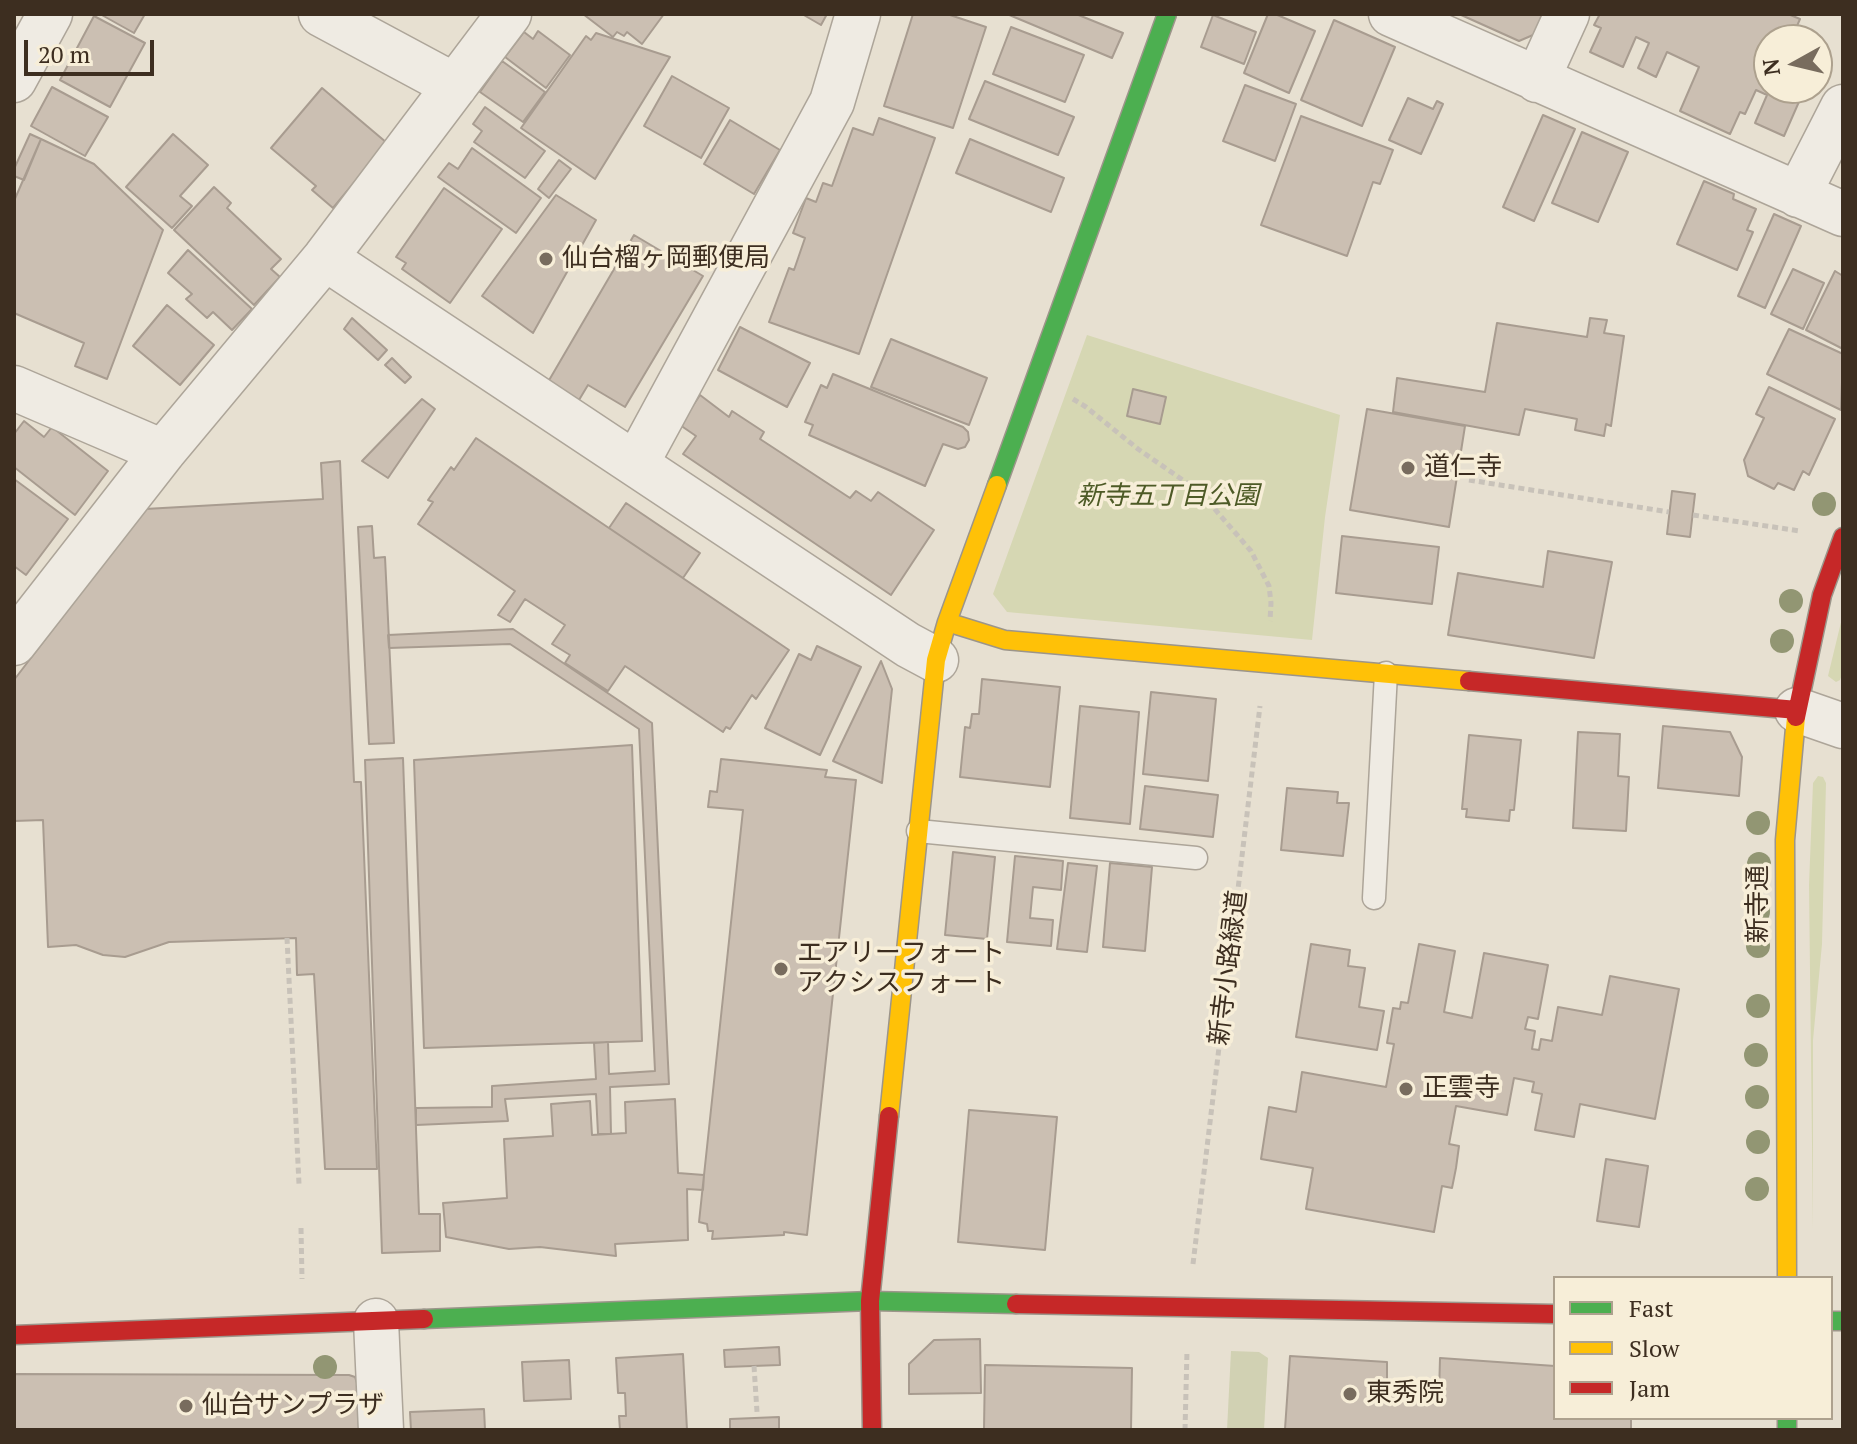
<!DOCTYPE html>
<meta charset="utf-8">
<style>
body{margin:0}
#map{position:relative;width:1857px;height:1444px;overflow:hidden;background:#e7e0d1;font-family:"PT Serif",serif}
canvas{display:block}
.frame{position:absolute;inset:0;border:16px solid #3d2e20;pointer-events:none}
.legend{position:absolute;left:1553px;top:1276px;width:280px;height:144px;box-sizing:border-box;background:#f7eed8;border:2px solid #ada18e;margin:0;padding:10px 14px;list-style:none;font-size:24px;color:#3d2e20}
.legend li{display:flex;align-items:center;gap:16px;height:40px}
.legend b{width:40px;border:2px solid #ada18e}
.north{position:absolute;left:1753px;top:24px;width:80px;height:80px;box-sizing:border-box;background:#f7eed8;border:2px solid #ada18e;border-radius:50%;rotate:262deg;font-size:22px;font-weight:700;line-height:32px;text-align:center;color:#3d2e20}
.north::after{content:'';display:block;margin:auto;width:28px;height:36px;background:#786c5e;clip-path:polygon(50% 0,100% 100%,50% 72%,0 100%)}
.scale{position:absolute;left:24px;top:40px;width:130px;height:36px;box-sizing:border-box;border:4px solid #3d2e20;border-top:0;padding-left:10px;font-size:24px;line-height:28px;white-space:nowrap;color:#3d2e20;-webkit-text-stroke:6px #f7eed8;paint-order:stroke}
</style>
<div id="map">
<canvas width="1857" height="1444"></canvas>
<div class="frame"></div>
<ul class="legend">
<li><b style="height:10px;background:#4caf50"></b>Fast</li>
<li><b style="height:10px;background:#ffc107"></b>Slow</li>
<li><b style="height:10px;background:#c62828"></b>Jam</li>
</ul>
<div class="north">N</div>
<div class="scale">20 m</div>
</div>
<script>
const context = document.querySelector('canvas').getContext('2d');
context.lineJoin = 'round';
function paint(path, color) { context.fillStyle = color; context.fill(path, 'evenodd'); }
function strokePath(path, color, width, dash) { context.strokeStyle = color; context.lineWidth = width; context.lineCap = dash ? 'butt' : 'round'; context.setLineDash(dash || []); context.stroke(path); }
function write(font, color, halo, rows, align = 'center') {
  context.font = font + ' "PT Serif","Noto Sans JP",serif'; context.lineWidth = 7; context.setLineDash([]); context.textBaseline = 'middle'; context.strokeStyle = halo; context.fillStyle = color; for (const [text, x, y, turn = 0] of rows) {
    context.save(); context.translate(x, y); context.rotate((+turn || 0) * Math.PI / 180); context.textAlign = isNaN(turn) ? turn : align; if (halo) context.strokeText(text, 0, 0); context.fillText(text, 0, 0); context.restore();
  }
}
paint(new Path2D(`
 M1087,335L1340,415L1325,517L1312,640L1007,612L993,594Z
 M1843,614V672L1840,680L1836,682L1828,676Z
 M1818,776L1823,777L1826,783L1822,944L1813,1040V1230L1809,885L1813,783Z`), '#d6d7b3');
paint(new Path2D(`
 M1231,1351L1259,1352L1268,1358L1264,1430H1227Z`), '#d1d1b3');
const building = new Path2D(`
 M100,14H145L134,33Z
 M583,14H664L642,44L627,32L624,36L617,32L613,37Z
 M802,14H827L821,25Z
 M913,14H947L986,27L953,128L884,106Z
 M1007,14H1076L1123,33L1112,58Z
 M1268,14H1275L1315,31L1289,93L1244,73Z
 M1459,14H1548L1540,32L1519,41Z
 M1600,14H1788L1800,19L1791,40H1769V88H1805L1784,136L1755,123L1767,95L1756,90L1745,114L1740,112L1730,134L1680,111L1699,67L1667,52L1656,77L1638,68L1649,43L1636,37L1623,67L1590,52L1601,28L1594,25Z
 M1213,15L1256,32L1244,64L1201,47Z
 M94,16L145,43L110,107L60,80Z
 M1334,20L1395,47L1362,126L1301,100Z
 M1011,27L1084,55L1065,102L993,74Z
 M538,31L570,55L546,88L505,57L524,32L533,39Z
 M596,33L670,57L595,179L521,128L586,36L591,40Z
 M502,61L545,92L523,122L480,92Z
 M672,76L729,108L701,158L644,126Z
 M985,81L1074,117L1058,155L969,119Z
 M1245,85L1296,104L1275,161L1223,141Z
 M52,87L108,117L85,156L31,126Z
 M322,88L387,143L333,208L312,190L316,186L271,148Z
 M1408,98L1433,109L1437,101L1443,104L1421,154L1389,140Z
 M485,107L545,151L525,178L474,142L482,131L473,124Z
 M1543,115L1575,129L1534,221L1503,207Z
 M1301,116L1393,150L1380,184L1373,182L1347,256L1261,225Z
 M879,118L935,138L859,354L769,322L789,268L794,270L805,238L793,233L806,198L816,202L823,183L832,186L853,128L873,135Z
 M730,120L780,150L754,194L704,164Z
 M1582,132L1628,152L1598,222L1552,203Z
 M30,134L41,139L24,180L14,176V169Z
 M173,134L208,165L180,196L192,206L172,228L126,187Z
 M41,139L94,164L163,230L107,379L75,366L84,343L14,313V201Z
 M970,139L1064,178L1051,212L956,173Z
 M472,148L541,198L516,233L438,177L449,163L458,169Z
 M559,160L571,169L549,198L538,189Z
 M1704,181L1734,194L1733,199L1756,209L1747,230L1753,232L1737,270L1677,244Z
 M214,187L231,203L227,208L281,259L271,269L280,277L254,305L174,230Z
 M444,188L502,229L450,303L402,269L406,263L396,257Z
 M556,195L596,220L533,333L482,296Z
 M1774,214L1801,226L1765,308L1738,296Z
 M634,235L703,276L625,407L588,385L579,400L548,382Z
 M188,250L252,309L232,330L213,312L207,318L186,299L192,294L168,273Z
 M1793,269L1824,283L1803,329L1771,314Z
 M1835,271L1843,276V349L1806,330Z
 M167,305L214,345L180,385L133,346Z
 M352,318L387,350L378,360L344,329Z
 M1590,318L1607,320L1604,333L1624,336L1611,426L1606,424L1604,436L1575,430L1577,419L1525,409L1519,435L1393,412L1397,378L1485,392L1497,323L1587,337Z
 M740,327L810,363L787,407L718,370Z
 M1789,329L1843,354L1841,410L1767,374Z
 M891,339L987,378L969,425L871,387Z
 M392,358L411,377L405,383L385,365Z
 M833,374L963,427L968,432L969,440L965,447L958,449L943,444L925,486L809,435L813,425L805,422L821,385L827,388Z
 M1769,387L1835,419L1809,475L1803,471L1794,490L1778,483L1774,489L1748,476L1744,460L1764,418L1756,414Z
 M1133,389L1166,397L1160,424L1127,416Z
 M700,395L729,417L732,411L764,432L760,439L850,498L856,491L871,501L878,492L934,530L891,595L683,454L696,436L680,425Z
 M422,399L435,409L388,478L362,461Z
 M1367,409L1465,426L1449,527L1350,510Z
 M24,421L44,437L52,427L108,471L75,515L14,467V434Z
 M476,438L789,650L756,699L752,695L730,729L726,727L723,732L625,666L608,691L565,663L570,655L552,644L565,625L525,599L510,622L498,615L515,591L418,524L433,502L428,500L451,467L454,470Z
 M340,461L354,782H361L377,1169H325L314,974L297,975L296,938L169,942L125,957L103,955L76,945L48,947L43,820L14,821V680L145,509L323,499L321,463Z
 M14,479L68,519L26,575L14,566Z
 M1672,491L1695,494L1690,537L1667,534Z
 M626,503L700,553L683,578L609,528Z
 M372,526L374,558L385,557L394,743L369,744L358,527Z
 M1342,536L1439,547L1432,604L1336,593Z
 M1548,551L1612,562L1594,658L1448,635L1458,573L1543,587Z
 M513,629L652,723L669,1084L610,1087L611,1134H598L596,1094L505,1099L508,1121L416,1125V1108L492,1107V1086L596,1079L594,1043L608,1042L609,1074L655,1071L639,729L510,644L389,648L388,635Z
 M817,646L861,667L820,755L765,728L799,654L811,660Z
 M881,661L892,689L882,783L833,761Z
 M982,679L1060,687L1050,787L960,777L965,727L970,728L972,714H979Z
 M1151,692L1216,699L1208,781L1143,774Z
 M1080,706L1139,712L1130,824L1070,818Z
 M1663,726L1730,732L1742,757L1739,796L1658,788Z
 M1578,732L1620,734L1618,776L1629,777L1626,831L1573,828Z
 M1469,735L1521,740L1514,810H1510L1509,821L1466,817L1467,809H1462Z
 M632,745L642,1041L424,1048L414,760Z
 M403,758L419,1214H440V1251L382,1253L365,760Z
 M721,759L827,770L825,777L856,780L807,1235L784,1232V1235L712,1239L713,1231H708L707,1224L699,1222L743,810L708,807L710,791L717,792Z
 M1145,786L1218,795L1213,837L1140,829Z
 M1287,788L1338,792L1337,803H1349L1343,856L1281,850Z
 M953,852L995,857L987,939L945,935Z
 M1015,856L1063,861L1061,890L1033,887L1030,918L1053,920L1051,946L1007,942Z
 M1068,863L1097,866L1087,952L1057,949Z
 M1110,863L1152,867L1145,951L1103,947Z
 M1311,944L1350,950L1348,966L1365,968L1359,1007L1384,1011L1377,1050L1296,1037Z
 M1419,944L1455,951L1444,1012L1472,1018L1484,953L1548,965L1538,1019L1528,1017L1525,1029L1535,1031L1532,1049L1539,1050L1541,1039L1552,1041L1558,1007L1602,1015L1610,976L1679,989L1655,1119L1580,1104L1574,1137L1535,1130L1542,1094L1532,1092L1534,1082L1514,1078L1507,1115L1456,1106L1449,1144L1459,1146L1456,1168L1452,1188L1442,1186L1434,1232L1306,1209L1313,1168L1261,1159L1269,1107L1296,1112L1302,1072L1386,1087L1394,1044L1387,1043L1393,1008L1400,1009L1401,1002L1408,1003Z
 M675,1099L678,1173L704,1175L703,1190L687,1189L688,1240L615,1244L616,1256L540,1247L509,1249L446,1237L443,1203L507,1198L504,1139L553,1136L551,1104L590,1101L592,1135L626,1133L625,1102Z
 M969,1110L1057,1117L1045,1250L958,1242Z
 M1606,1159L1648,1166L1639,1227L1597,1221Z
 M980,1339L981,1393L909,1394V1364L934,1340Z
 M779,1347L780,1365L725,1367L724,1350Z
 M683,1354L687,1430H620L619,1416H626L625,1393H618L616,1358Z
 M1290,1356L1387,1362V1393L1439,1395L1440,1358L1555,1366V1418H1631V1430L1285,1429Z
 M569,1360L571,1399L524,1401L522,1362Z
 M985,1365L1132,1368L1131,1430L984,1429Z
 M14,1374L349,1375L355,1377L357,1383L359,1430H14Z
 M484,1409L485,1430H411L410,1412Z
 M779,1417V1430H730V1419Z`);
paint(building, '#cbbfb2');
strokePath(building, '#a89c90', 2);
const lane = new Path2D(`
 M918,831L1196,858
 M1374,898L1386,673`);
const street = new Path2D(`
 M321,14L455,86
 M1391,14L1843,214
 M14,80L50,14
 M1537,80L1567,14
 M1798,195L1843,107
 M325,258L908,645L936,660
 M14,388L163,452
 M636,464L832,102L858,14
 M14,643L163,452L325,258L509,14
 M1797,710L1843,726
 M376,1321L381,1430`);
const fast = new Path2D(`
 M997,485L1167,14
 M424,1319L870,1301L1016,1304
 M1831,1321H1843
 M1787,1418V1430`);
const slow = new Path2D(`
 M947,622L1005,640L1469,681
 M889,1116L936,660L947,622L997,485
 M1787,1278L1785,840L1796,717`);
const jam = new Path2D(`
 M1469,681L1797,710
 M1796,717L1822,595L1843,537
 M1016,1304L1555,1314
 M14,1335L424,1319
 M872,1430L870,1301L889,1116`);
strokePath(lane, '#ada599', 25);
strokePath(street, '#ada599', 47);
strokePath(fast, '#9c958a', 21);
strokePath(slow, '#9c958a', 21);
strokePath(jam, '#9c958a', 21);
strokePath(new Path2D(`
 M1073,399L1086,407L1138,449L1200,492L1251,551L1269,586L1271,603L1270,621
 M1469,480L1669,512
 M1693,515L1800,531
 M287,938L299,1184
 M301,1228L302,1279
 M1193,1264L1260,706
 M754,1366L757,1412
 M1185,1430L1187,1351`), '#c8c2b9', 5, [6, 4]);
strokePath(lane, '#efebe3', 22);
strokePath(street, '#efebe3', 44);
strokePath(fast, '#4caf50', 18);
strokePath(slow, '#ffc107', 18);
strokePath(jam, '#c62828', 18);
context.fillStyle = '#929673';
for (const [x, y] of [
 [1824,504],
 [1791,601],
 [1782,641],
 [1758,823],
 [1759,864],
 [1758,912],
 [1758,946],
 [1758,1006],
 [1756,1055],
 [1757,1097],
 [1758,1142],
 [1757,1189],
 [325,1367]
]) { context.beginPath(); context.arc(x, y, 12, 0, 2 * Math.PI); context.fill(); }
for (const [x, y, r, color] of [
 [546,259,8,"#786c5e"],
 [1408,468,8,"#786c5e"],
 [781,969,8,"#786c5e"],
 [1406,1089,8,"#786c5e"],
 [1350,1394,8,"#786c5e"],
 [186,1406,8,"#786c5e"]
]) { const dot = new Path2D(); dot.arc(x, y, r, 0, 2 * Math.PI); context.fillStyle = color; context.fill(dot); strokePath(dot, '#f7eed8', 3); }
write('26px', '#3d2e20', '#f7eed8', [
 ["仙台榴ヶ岡郵便局",562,259],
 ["道仁寺",1424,468],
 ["エアリーフォート",797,954],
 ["アクシスフォート",797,984],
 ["正雲寺",1422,1089],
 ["東秀院",1366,1394],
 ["仙台サンプラザ",202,1406]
], 'left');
write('italic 26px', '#4d5a26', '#f7eed8', [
 ["新寺五丁目公園",1168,497]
]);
write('26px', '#3d2e20', '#f7eed8', [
 ["新寺通",1759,904,-90],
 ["新寺小路緑道",1229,968,-83]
]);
</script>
